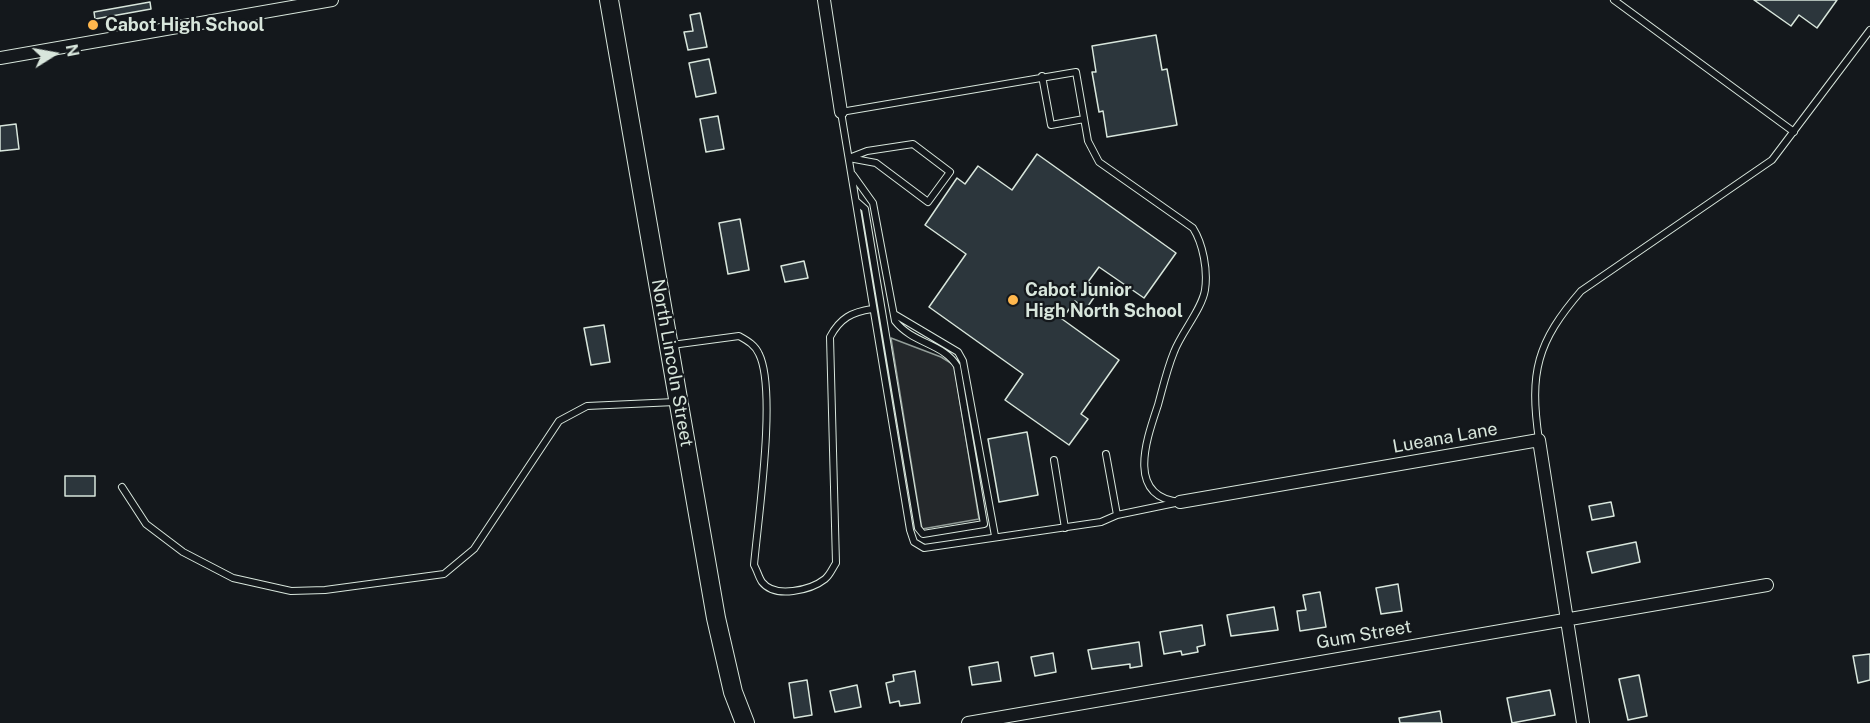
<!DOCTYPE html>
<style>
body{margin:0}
#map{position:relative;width:1870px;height:723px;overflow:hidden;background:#14181c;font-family:"Public Sans",sans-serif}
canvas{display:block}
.north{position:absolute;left:24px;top:24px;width:60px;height:60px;-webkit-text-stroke:4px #14181c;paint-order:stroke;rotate:79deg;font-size:16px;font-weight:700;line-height:24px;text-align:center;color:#d8e6dc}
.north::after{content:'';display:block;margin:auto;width:21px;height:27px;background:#d8e6dc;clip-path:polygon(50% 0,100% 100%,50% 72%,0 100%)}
</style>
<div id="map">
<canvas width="1870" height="723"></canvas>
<div class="north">N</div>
</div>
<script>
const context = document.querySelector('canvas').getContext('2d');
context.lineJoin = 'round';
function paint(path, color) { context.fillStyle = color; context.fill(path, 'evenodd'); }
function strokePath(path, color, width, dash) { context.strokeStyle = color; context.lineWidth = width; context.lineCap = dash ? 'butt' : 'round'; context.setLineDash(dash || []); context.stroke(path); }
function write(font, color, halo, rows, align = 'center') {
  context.font = font + ' "Public Sans",sans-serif'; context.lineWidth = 4.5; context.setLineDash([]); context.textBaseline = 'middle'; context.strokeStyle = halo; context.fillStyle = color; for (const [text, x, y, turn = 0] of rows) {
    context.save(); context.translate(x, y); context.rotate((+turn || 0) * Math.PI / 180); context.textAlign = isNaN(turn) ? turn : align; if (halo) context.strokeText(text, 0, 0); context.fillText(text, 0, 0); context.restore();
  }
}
const parking = new Path2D(`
 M891,338L941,357L954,365L979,519L922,529Z`);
paint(parking, '#24282b');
strokePath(parking, '#939e99', 1.5);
const building = new Path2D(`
 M1754,0H1837L1817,28L1799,15L1791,26Z
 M150,2L151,9L95,19L94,12Z
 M700,13L707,47L688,50L684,32L693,31L690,15Z
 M1156,35L1162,70L1167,69L1177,125L1107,137L1103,111L1099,112L1092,72H1096L1092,46Z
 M709,59L716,93L696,97L689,63Z
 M718,116L724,149L706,152L700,119Z
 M16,124L19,149L0,151V126Z
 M1037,154L1176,253L1144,298L1099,267L1088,282L1099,290L1086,309L1075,301L1062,319L1119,360L1081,414L1088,419L1069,445L1005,400L1023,374L929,307L966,254L925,225L957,178L965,184L978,166L1012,190Z
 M740,219L749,270L728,274L719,223Z
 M804,261L808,278L785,282L781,266Z
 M604,325L610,362L591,365L584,328Z
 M1027,432L1038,495L999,502L988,439Z
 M65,476H95V496H65Z
 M1611,502L1614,516L1592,520L1589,506Z
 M1636,542L1640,562L1592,573L1587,552Z
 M1398,584L1402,611L1381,614L1376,588Z
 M1320,592L1326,627L1300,631L1297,611L1306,610L1303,595Z
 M1274,607L1278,630L1231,636L1227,615Z
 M1202,625L1205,645L1197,647L1198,652L1182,655L1181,651L1164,654L1160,632Z
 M1139,642L1142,666L1130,668V664L1092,669L1088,650Z
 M1053,653L1056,672L1035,676L1031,657Z
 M1870,654V680L1858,683L1853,656Z
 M998,662L1001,681L972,685L969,667Z
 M915,671L920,703L900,706L899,701L890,703L886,683L894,681L893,675Z
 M1639,675L1647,716L1628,720L1619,679Z
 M807,680L812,715L794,718L789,683Z
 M857,685L861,707L835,712L830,691Z
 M1550,690L1555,715L1512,723L1507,698Z
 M1440,711L1442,723H1400L1399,718Z`);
paint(building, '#2c363c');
strokePath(building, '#d8e6dc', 1.5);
const lane = new Path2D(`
 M1614,0L1794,132
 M1076,72L1088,141L1099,162L1193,228C1203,244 1208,270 1205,290C1202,309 1181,333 1174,352C1167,369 1163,387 1158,405C1147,438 1125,497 1180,502L1117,515L1101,522L924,548L914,542L910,530L841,112Z
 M1042,76L1051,125L1084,119
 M913,144L950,172L928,202L876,163L849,158L867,151Z
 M853,175L873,203L895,321C913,344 943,343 957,366L984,524L923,534L918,528L865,209L856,201
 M894,314L958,352L963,361L995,536
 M672,345L739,336C748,341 755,345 759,354C777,390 758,519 754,565C757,570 759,578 762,582C775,599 811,590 825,579C830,575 832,569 836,563L830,337C840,318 852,312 872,309
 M1539,440C1529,372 1537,342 1581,291L1772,160L1870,30
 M1106,454L1117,515
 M1054,460L1065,528
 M122,487L146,524L183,552L233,578L291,591L325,590L444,574L474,549L559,421L587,406L675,402`);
const street = new Path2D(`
 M824,0L841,112
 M0,58L332,0
 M1180,502L1539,440L1583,723
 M968,723L1767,585`);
const secondary = new Path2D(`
 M609,0L716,618L733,692L745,723`);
strokePath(lane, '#d8e6dc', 8);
strokePath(street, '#d8e6dc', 14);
strokePath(secondary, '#d8e6dc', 20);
strokePath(lane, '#14181c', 6);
strokePath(street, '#14181c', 12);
strokePath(secondary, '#14181c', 18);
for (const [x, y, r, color] of [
 [93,25,6,"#ffb74d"],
 [1013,300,6,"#ffb74d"]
]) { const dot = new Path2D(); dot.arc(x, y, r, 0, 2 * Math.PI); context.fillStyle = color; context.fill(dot); strokePath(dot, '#14181c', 2); }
write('bold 18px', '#d8e6dc', '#14181c', [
 ["Cabot High School",105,25],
 ["Cabot Junior",1025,290],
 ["High North School",1025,311]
], 'left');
write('18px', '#d8e6dc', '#14181c', [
 ["North Lincoln Street",672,363,80],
 ["Lueana Lane",1445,438,-10],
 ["Gum Street",1364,635,-10]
]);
</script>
